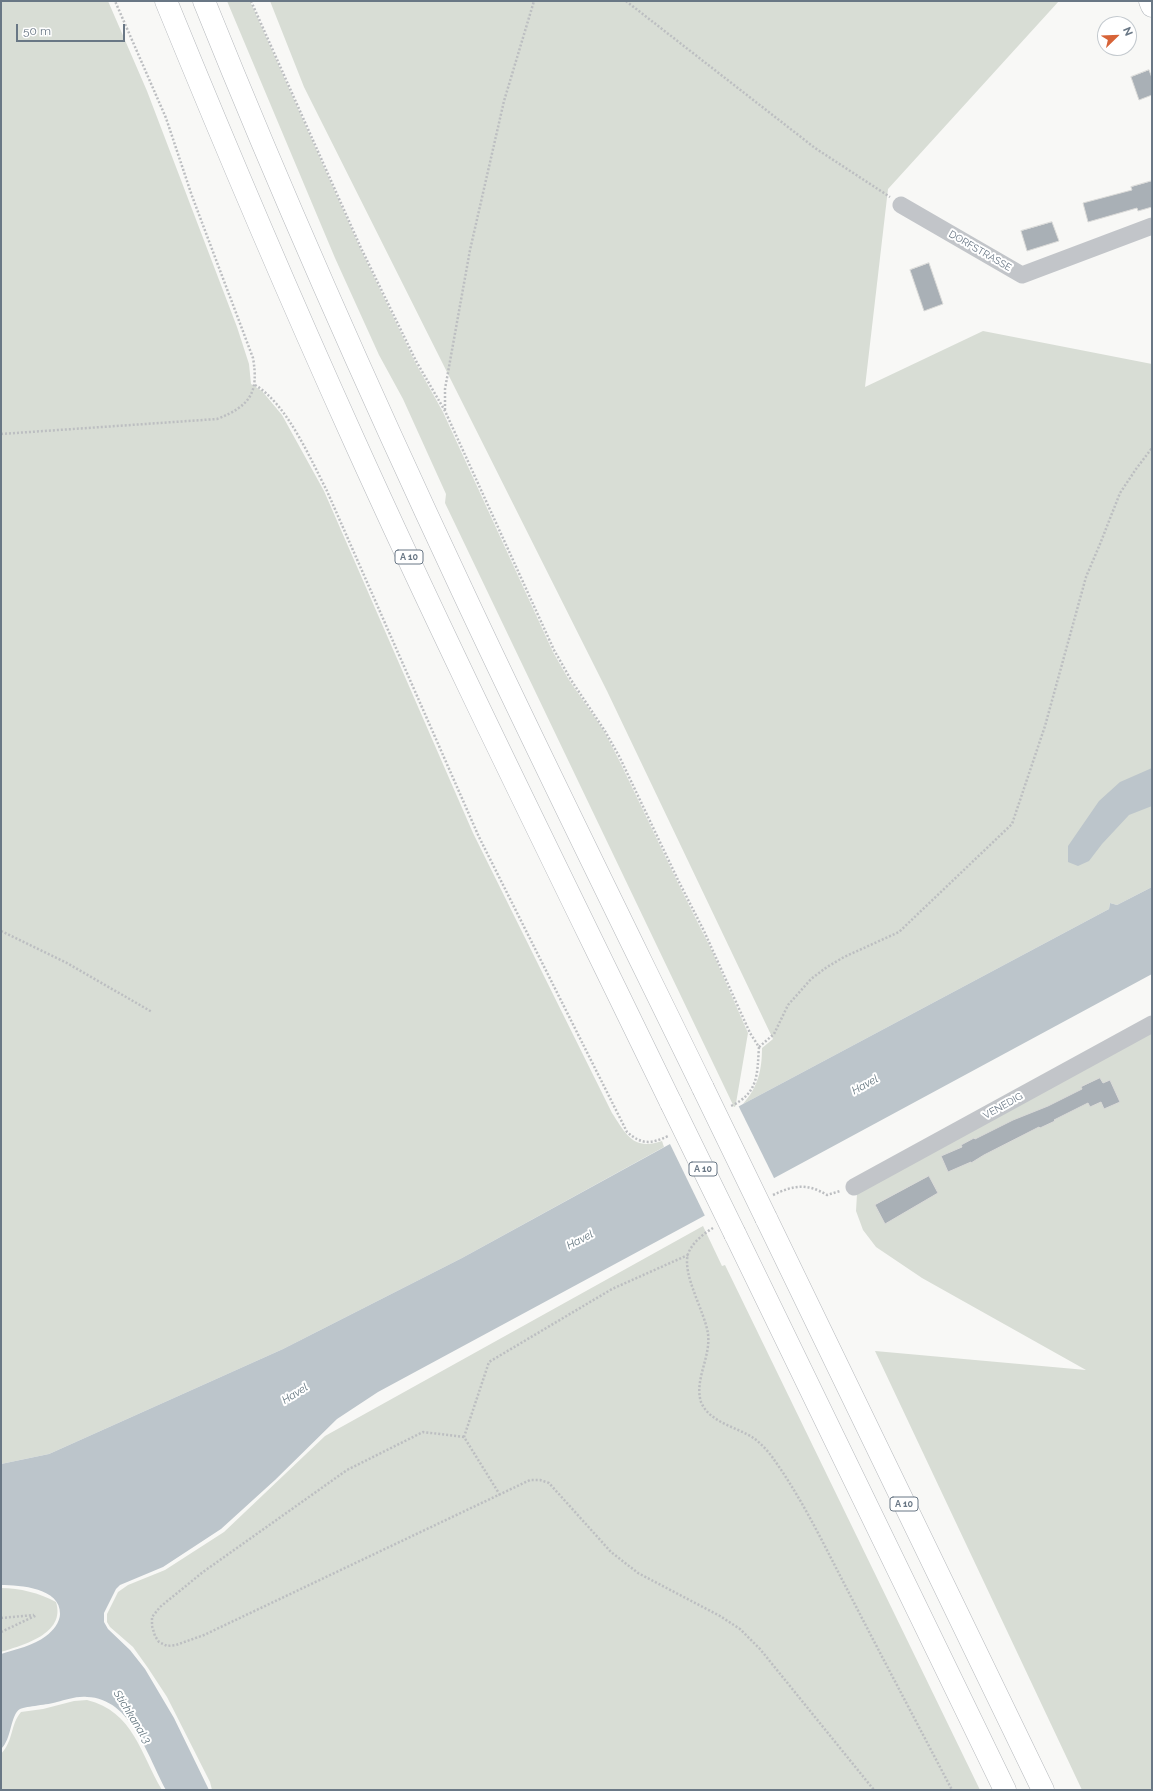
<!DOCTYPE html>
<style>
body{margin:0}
#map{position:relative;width:1153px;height:1791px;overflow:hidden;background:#f8f8f6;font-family:Raleway,sans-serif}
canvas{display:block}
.frame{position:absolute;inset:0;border:2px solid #697785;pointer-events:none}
.north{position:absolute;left:1097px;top:16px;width:40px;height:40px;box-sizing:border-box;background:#fff;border:1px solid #c3c9ce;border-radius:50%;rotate:67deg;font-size:11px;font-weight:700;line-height:16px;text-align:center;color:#697785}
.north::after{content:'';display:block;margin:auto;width:14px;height:18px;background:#d76337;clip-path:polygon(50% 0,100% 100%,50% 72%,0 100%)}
.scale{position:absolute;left:16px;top:24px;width:109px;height:18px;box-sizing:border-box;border:2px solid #697785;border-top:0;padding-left:5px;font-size:12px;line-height:14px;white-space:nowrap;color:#697785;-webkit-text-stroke:3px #fff;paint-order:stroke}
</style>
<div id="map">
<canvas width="1153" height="1791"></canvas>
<div class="frame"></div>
<div class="north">N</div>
<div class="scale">50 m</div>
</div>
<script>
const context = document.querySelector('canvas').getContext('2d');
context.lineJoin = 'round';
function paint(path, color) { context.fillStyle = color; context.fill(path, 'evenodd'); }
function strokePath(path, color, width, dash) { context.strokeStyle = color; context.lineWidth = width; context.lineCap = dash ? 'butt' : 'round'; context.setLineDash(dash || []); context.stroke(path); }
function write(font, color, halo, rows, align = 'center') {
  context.font = font + ' Raleway,sans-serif'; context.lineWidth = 4; context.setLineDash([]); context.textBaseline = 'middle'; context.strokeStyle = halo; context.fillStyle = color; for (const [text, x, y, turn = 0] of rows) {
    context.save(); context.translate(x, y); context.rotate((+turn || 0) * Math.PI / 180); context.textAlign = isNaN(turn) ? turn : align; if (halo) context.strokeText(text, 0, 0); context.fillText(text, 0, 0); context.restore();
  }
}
paint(new Path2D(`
 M1,1H108L147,91L237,327L249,364L251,384L262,391L282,415L324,491L473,833L612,1113C626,1134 633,1151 662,1141L664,1147L462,1258L283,1349L49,1454L1,1464Z
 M227,1H250L360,248L415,362L443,412L553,652L569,680L604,731L619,760L677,881L712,951L748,1033L735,1109L445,503L446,494L403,399L379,355L335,258Z
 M270,1H1059L888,189L865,387L983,331L1152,364V887L1117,905L1110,903L1109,909L743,1104C758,1087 762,1070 762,1048L773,1039L607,691L304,87Z
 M1152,1031V1790H1082L875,1351L1086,1370L922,1278L876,1247L863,1230L856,1211L857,1194Z
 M703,1226L722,1266L725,1265L980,1790H212L210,1782L167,1697L148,1668L133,1647L110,1627L107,1622V1614L118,1592L128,1585L165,1570L224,1532L325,1436Z
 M1,1588C20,1588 39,1593 56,1602C66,1634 23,1645 1,1652Z
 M87,1700C134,1712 140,1753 162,1790H1V1754C14,1740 10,1725 21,1712L43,1709L74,1701Z`), '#d8ddd5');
paint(new Path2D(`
 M1152,768V806L1129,815L1102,844L1089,861L1078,866L1068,862V846L1099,801L1120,782Z
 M1152,887V974L378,1392L337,1419L275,1480L221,1529L163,1567L120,1585L116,1589L104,1613V1622L108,1629L130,1650L145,1669L174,1718L209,1790H166C148,1757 131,1698 87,1697C76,1696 66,1700 57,1702C48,1705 27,1706 20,1709C10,1715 12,1739 1,1749V1654C16,1649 33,1646 46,1636C53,1631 60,1622 60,1614C61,1588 20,1585 1,1585V1464L49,1454L283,1349L462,1258L743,1104L1109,909L1110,903L1117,905Z`), '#bcc5cb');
paint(new Path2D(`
 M738,1105L775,1180L706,1218L669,1142Z`), '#f8f8f6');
const building = new Path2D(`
 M1149,70L1152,78V95L1139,100L1131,77Z
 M1152,181V207L1138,211L1137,208L1088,222L1083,203L1132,190L1131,187Z
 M1052,222L1059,241L1027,251L1021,231Z
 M929,263L943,304L924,311L910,270Z
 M1100,1078L1103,1083L1110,1080L1120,1102L1104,1109L1101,1102L1090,1107L1088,1103L1054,1120L1055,1121L1040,1128L1039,1127L984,1155L971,1163V1162L948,1172L941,1156L962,1147L961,1145L974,1138L975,1139L1013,1120L1048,1106L1082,1089L1081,1087Z
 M929,1176L938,1193L885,1224L875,1205Z`);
paint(building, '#a9b0b6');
strokePath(building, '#dadad8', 1);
const secondary = new Path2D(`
 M1150,1L1152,6`);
const motorway = new Path2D(`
 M166,1C226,148 288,294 353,438C454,662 564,882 671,1103
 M204,1C284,200 371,396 462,590C540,757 622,922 703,1088
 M766,1218L1043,1790
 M735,1234L1005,1790`);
strokePath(secondary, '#b4b9be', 23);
strokePath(motorway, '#b5b8bc', 23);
strokePath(new Path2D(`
 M251,1L361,248L416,361L445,411L554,650L571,680L605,731L620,758L678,880L704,931L750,1033L759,1047C757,1074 759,1093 731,1106
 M626,1L815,148L890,197
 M255,385C287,404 310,458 327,491L479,837L627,1132C642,1145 651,1144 668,1136
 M445,410V389L470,250L504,101L534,1
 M1,434L217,419C250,406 259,393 253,358L192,196L166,118L115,1
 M1,931L67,963L152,1012
 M759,1047L774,1034L788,1005L811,979L827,967L844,957L899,932L1012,824L1045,726L1086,577L1100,544L1120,493L1136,469L1152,448
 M773,1195C794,1185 807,1183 827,1195L840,1191
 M713,1228C703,1234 692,1243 688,1254C682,1275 705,1312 708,1334C711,1357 694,1380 701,1402C709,1422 736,1427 752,1437C761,1443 769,1452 775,1461C804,1502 826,1549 849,1593C883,1659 918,1725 952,1790
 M464,1437L423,1432L347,1470L203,1572L160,1607L152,1617V1626L155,1636L159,1642L167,1646L176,1645L204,1635L530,1480H540L549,1483L611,1552L638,1573L720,1616L740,1629L760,1649L874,1790
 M500,1495L464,1437L489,1362L612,1289L688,1255
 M1,1618L34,1615
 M1,1632L37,1615`), '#bcbec1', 2.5, [2, 2]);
strokePath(new Path2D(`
 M901,205L1022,275L1152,226
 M854,1187L1152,1024`), '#c2c5c9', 17);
strokePath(secondary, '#fff', 22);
strokePath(motorway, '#fff', 22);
const motorwayBridge = new Path2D(`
 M703,1088L766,1218
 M671,1103L735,1234`);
strokePath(motorwayBridge, '#b5b8bc', 23, []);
strokePath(motorwayBridge, '#fff', 22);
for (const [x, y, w] of [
 [409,557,28],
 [703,1169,28],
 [904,1504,28]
]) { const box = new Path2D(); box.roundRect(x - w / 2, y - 7, w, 14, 3); context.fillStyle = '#fff'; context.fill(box); strokePath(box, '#697785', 1); }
write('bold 9px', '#697785', null, [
 ["A 10",409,557],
 ["A 10",703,1169],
 ["A 10",904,1504]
]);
write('10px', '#697785', '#fff', [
 ["DORFSTRASSE",980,251,30],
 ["VENEDIG",1003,1106,-29]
]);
write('italic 11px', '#657780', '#fff', [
 ["Havel",865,1085,-29],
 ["Havel",580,1240,-28],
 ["Havel",295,1394,-32],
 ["Stichkanal 3",132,1717,58]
]);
</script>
